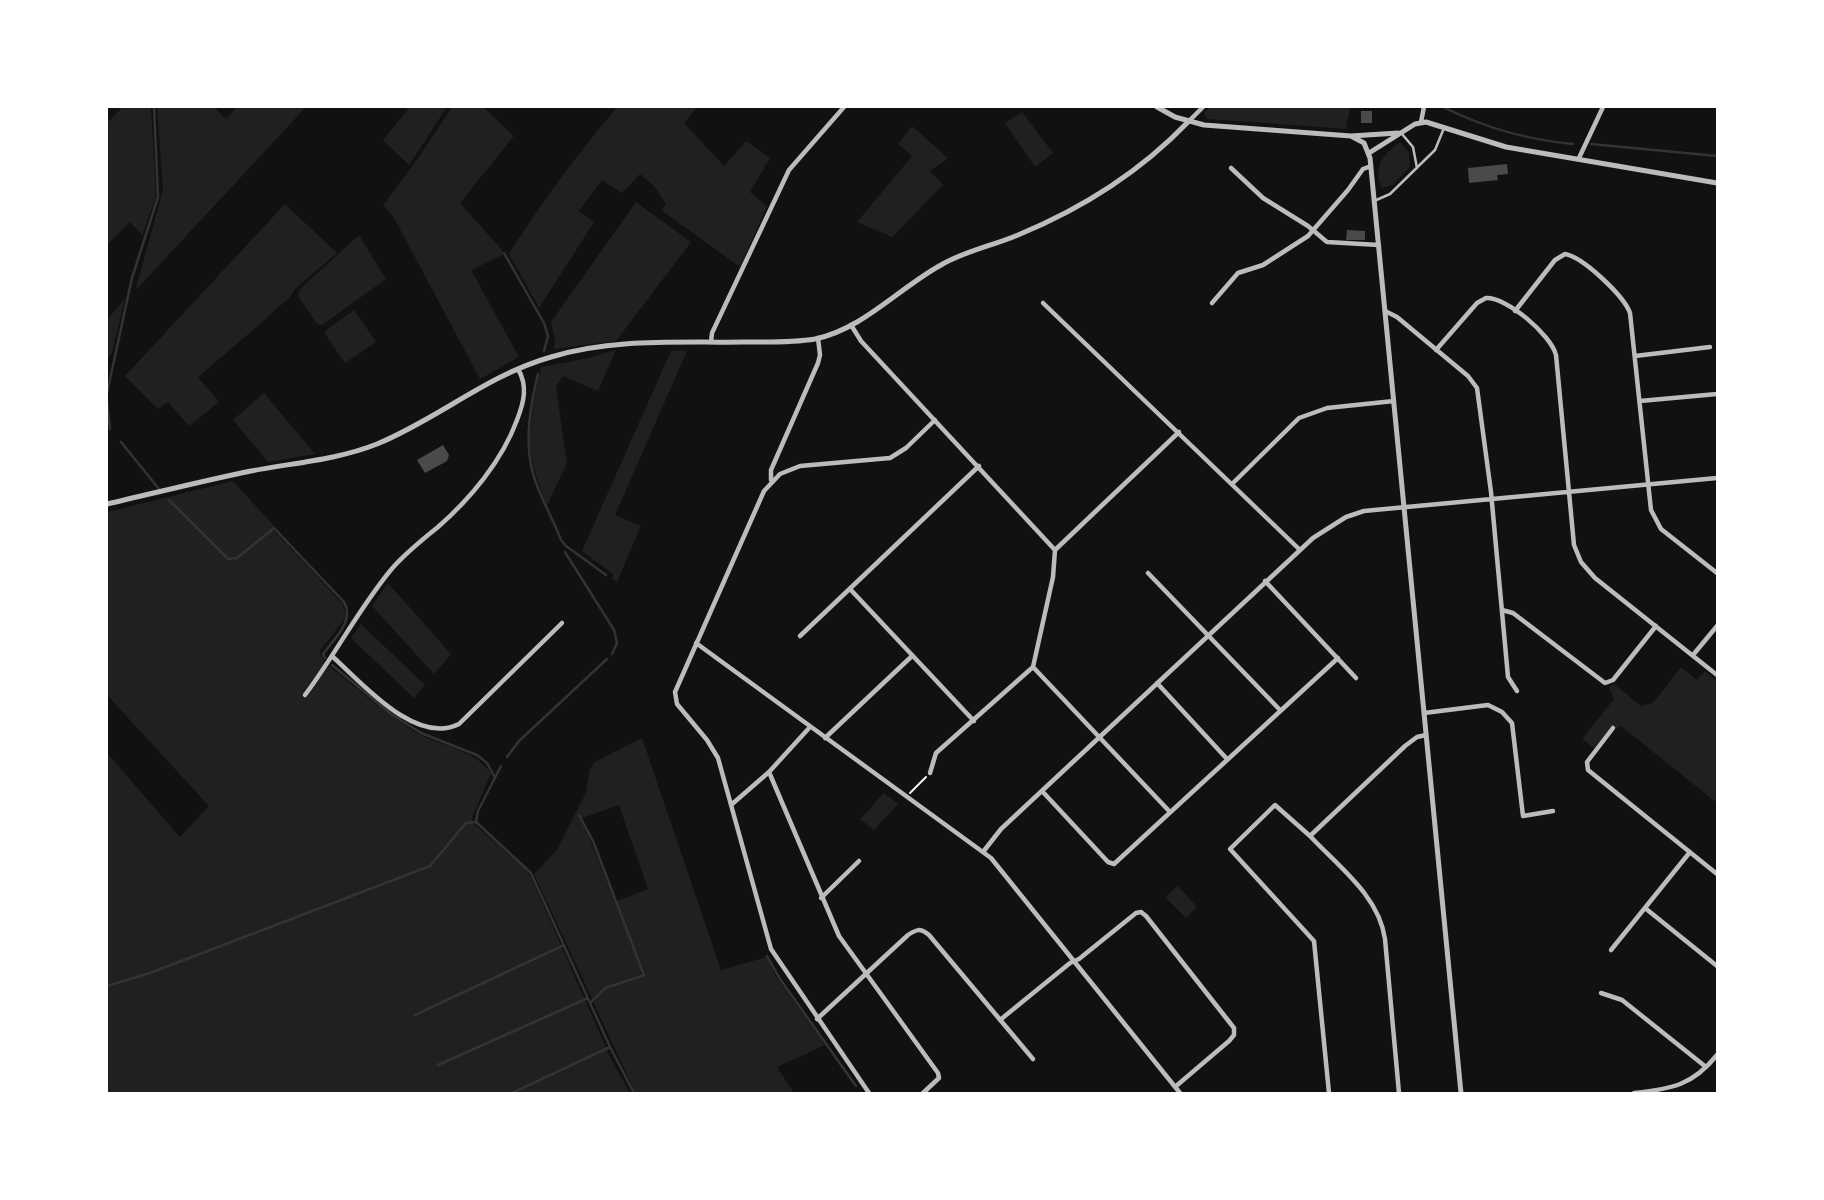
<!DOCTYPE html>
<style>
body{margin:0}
#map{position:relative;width:1824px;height:1200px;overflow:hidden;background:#111;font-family:"Varela Round",sans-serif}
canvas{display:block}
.frame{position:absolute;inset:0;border:108px solid #fff;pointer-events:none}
</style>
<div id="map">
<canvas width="1824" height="1200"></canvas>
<div class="frame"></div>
</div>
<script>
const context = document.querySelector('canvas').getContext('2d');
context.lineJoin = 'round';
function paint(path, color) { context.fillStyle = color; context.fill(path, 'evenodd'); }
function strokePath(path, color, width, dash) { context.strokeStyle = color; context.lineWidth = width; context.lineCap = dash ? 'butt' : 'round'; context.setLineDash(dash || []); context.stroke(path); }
paint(new Path2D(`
 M123,107H151L156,197L142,235L130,222L107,245V123Z
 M157,107H214L226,119L237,107H306L135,291L163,190Z
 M410,107H447L409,165L383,140Z
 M452,107H483L514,136L460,203L503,251L502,255L471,270L519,357L480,379L394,218L383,205L419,157Z
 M617,107H697L684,123L724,166L746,141L770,158L750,192L767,206L740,267L661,210L666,204L654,186L640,174L622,193L602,180L579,211L594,222L539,308L509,254C543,200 576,156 617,107Z
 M1210,107H1350L1346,129L1207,119L1204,113Z
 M1022,112L1053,153L1035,167L1005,123Z
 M912,126L948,158L930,171L943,185L892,237L857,222L912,156L898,144Z
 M1400,142L1409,152L1410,167L1393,185L1382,188C1372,168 1383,154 1400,142Z
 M636,202L691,242L616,341L554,349L555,339L551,322Z
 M285,204L337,253L295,289L290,297L254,329L198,377L219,402L189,426L168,402L158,409L125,376Z
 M359,235L386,279L322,325L317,324L298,296L300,289Z
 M125,299L112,353L107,359V320Z
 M354,310L376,342L345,363L325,334L326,330Z
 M616,350L598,391L563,376L556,387L567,463L547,506C542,492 536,478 533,464C525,433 535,397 541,367L584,359Z
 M671,351H687L615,515L641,526L617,582L611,578L614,575L582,551Z
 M264,393L315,454L268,462L233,420Z
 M233,481L274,526L272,529L343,604L346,617L319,652L325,662C354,687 383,711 415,732C440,747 473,748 491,773L472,818L473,823L525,869L531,877L611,1059L630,1093H107V753L180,837L209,806L107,695V512Z
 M388,583L451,654L434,674L372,606Z
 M361,624L425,685L414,698L351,638Z
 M1681,667L1697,680L1705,671L1717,681V803L1621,726L1618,729L1613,726L1594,748L1582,739L1614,699L1609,688L1614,684L1641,706L1653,703Z
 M642,738L721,970L767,957L775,975L825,1045L777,1067L794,1093H636L634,1090L593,1001L605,989L645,974L617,901L648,889L619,805L582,818L579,813L578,815L587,832L643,973L603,988L592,999L534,874L556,851L586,793L590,769L595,762Z
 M884,793L898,804L874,830L860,819Z
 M1178,886L1197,907L1186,918L1165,897Z`), '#202020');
strokePath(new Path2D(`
 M1443,107C1483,127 1529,140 1573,144
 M1591,144L1717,156
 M504,253L544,323L548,336L544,351
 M538,374C531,403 525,435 531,465C536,491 552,516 561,540L566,546L606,575
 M107,393L132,278L158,197L154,107
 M107,402L110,429
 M121,442L159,489
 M169,500L228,559L237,558L274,528L344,602C355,621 334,639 323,654L325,658
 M565,552L614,630L617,643L612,654
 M332,665L391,714L421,733L477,755L487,763L494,776
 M507,757L519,741L607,659
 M501,766L478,811L476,822L531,873L610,1047L634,1093
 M579,815L593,841L644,975L605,988L591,1002
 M767,956L780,979L856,1086
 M107,986L150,973L430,866L466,823L476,822
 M415,1015L564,945
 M438,1065L588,998
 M512,1093L610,1047`), '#333', 2.5);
paint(new Path2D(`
 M1361,111H1372V123H1361Z
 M1507,164L1508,174L1497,175L1498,180L1469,183L1468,168Z
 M1347,230L1365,231V240H1346Z
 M443,445L449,455L447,461L425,473L417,460Z`), '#4a4a4a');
strokePath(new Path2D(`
 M910,793L926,777`), '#f5f5f5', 2);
strokePath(new Path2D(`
 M1402,134L1413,147L1417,168
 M1374,201L1390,194L1435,150L1444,128`), '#bcbcbc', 2.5);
strokePath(new Path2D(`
 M1189,121L1203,107
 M1421,122L1424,107
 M1579,158L1603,107
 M1231,168L1263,198L1308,226L1327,242L1379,245
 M1043,303L1299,549
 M1212,303L1238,273L1263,265L1308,236L1348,190L1363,169L1371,166
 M1385,311L1397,317L1468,376L1477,388L1491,492L1508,677L1517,691
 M1515,311L1555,260L1565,254C1583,257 1624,296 1630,313L1651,510L1661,529L1717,573
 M851,325L861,341L1055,550L1053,577L1033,667L936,753L930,773
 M711,342L712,333L789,170L844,107
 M1436,350L1477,303L1486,298C1507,297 1551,335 1556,355L1574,545L1581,562L1595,578L1717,675
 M1635,356L1710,347
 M1640,401L1717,394
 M771,480V470L818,363L820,355L818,338
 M1232,484L1299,418L1327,408L1394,401
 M1055,550L1179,432
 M1148,573L1280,710
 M1265,581L1356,678
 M850,589L974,721
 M1502,610L1513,613L1605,683L1613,680L1656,626
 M800,636L979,466
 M696,643L991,858L1180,1093
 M1693,655L1717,626
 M333,657C362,683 416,746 459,724L562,623
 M1033,667L1170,812
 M1157,683L1227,759
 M305,695C335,655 358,610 390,571C404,554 421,541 438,527C470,499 502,461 517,420C524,402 528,386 518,369
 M1424,713L1488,705L1502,712L1512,723L1523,816L1553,811
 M1613,728L1587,762L1588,770L1717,874
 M825,738L912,656
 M769,772L839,936L938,1073L939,1078L923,1093
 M1042,791L1108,862L1114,864L1338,658
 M731,805L769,772L810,727
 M1310,836L1275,805L1230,849L1314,941L1329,1093
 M983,852L1001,829L1313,538L1346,517L1364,511L1385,509L1717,478
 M821,898L859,861
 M1645,908L1717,966
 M1611,950L1690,852
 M1601,993L1622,1000L1706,1067
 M817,1019L908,935C917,929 920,928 929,935L1033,1059
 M1000,1020L1070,963L1079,959L1136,913L1141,912L1146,916L1234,1028V1035L1229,1041L1175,1087
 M869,1093L771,949L718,758L707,740L677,704L675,692L764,491L780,474L800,466L890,458L906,448L935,420
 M1399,1093L1385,939C1379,896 1339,867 1310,836L1405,746L1417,737L1426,735
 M1634,1093C1672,1089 1693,1085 1717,1055`), '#bcbcbc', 4.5);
strokePath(new Path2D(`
 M1157,107L1175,117L1204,125L1351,136L1398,133
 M1351,136L1364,143L1370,158L1461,1093
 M1369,153L1415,124L1426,122L1506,147L1717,183
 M107,504C155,493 202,481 251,471C292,463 337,460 377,444C438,419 487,375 551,357C614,338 679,343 744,342C767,342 791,343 815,339C863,329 899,288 941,265C965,251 992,246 1018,235C1081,209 1141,171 1188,122`), '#bcbcbc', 5);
</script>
